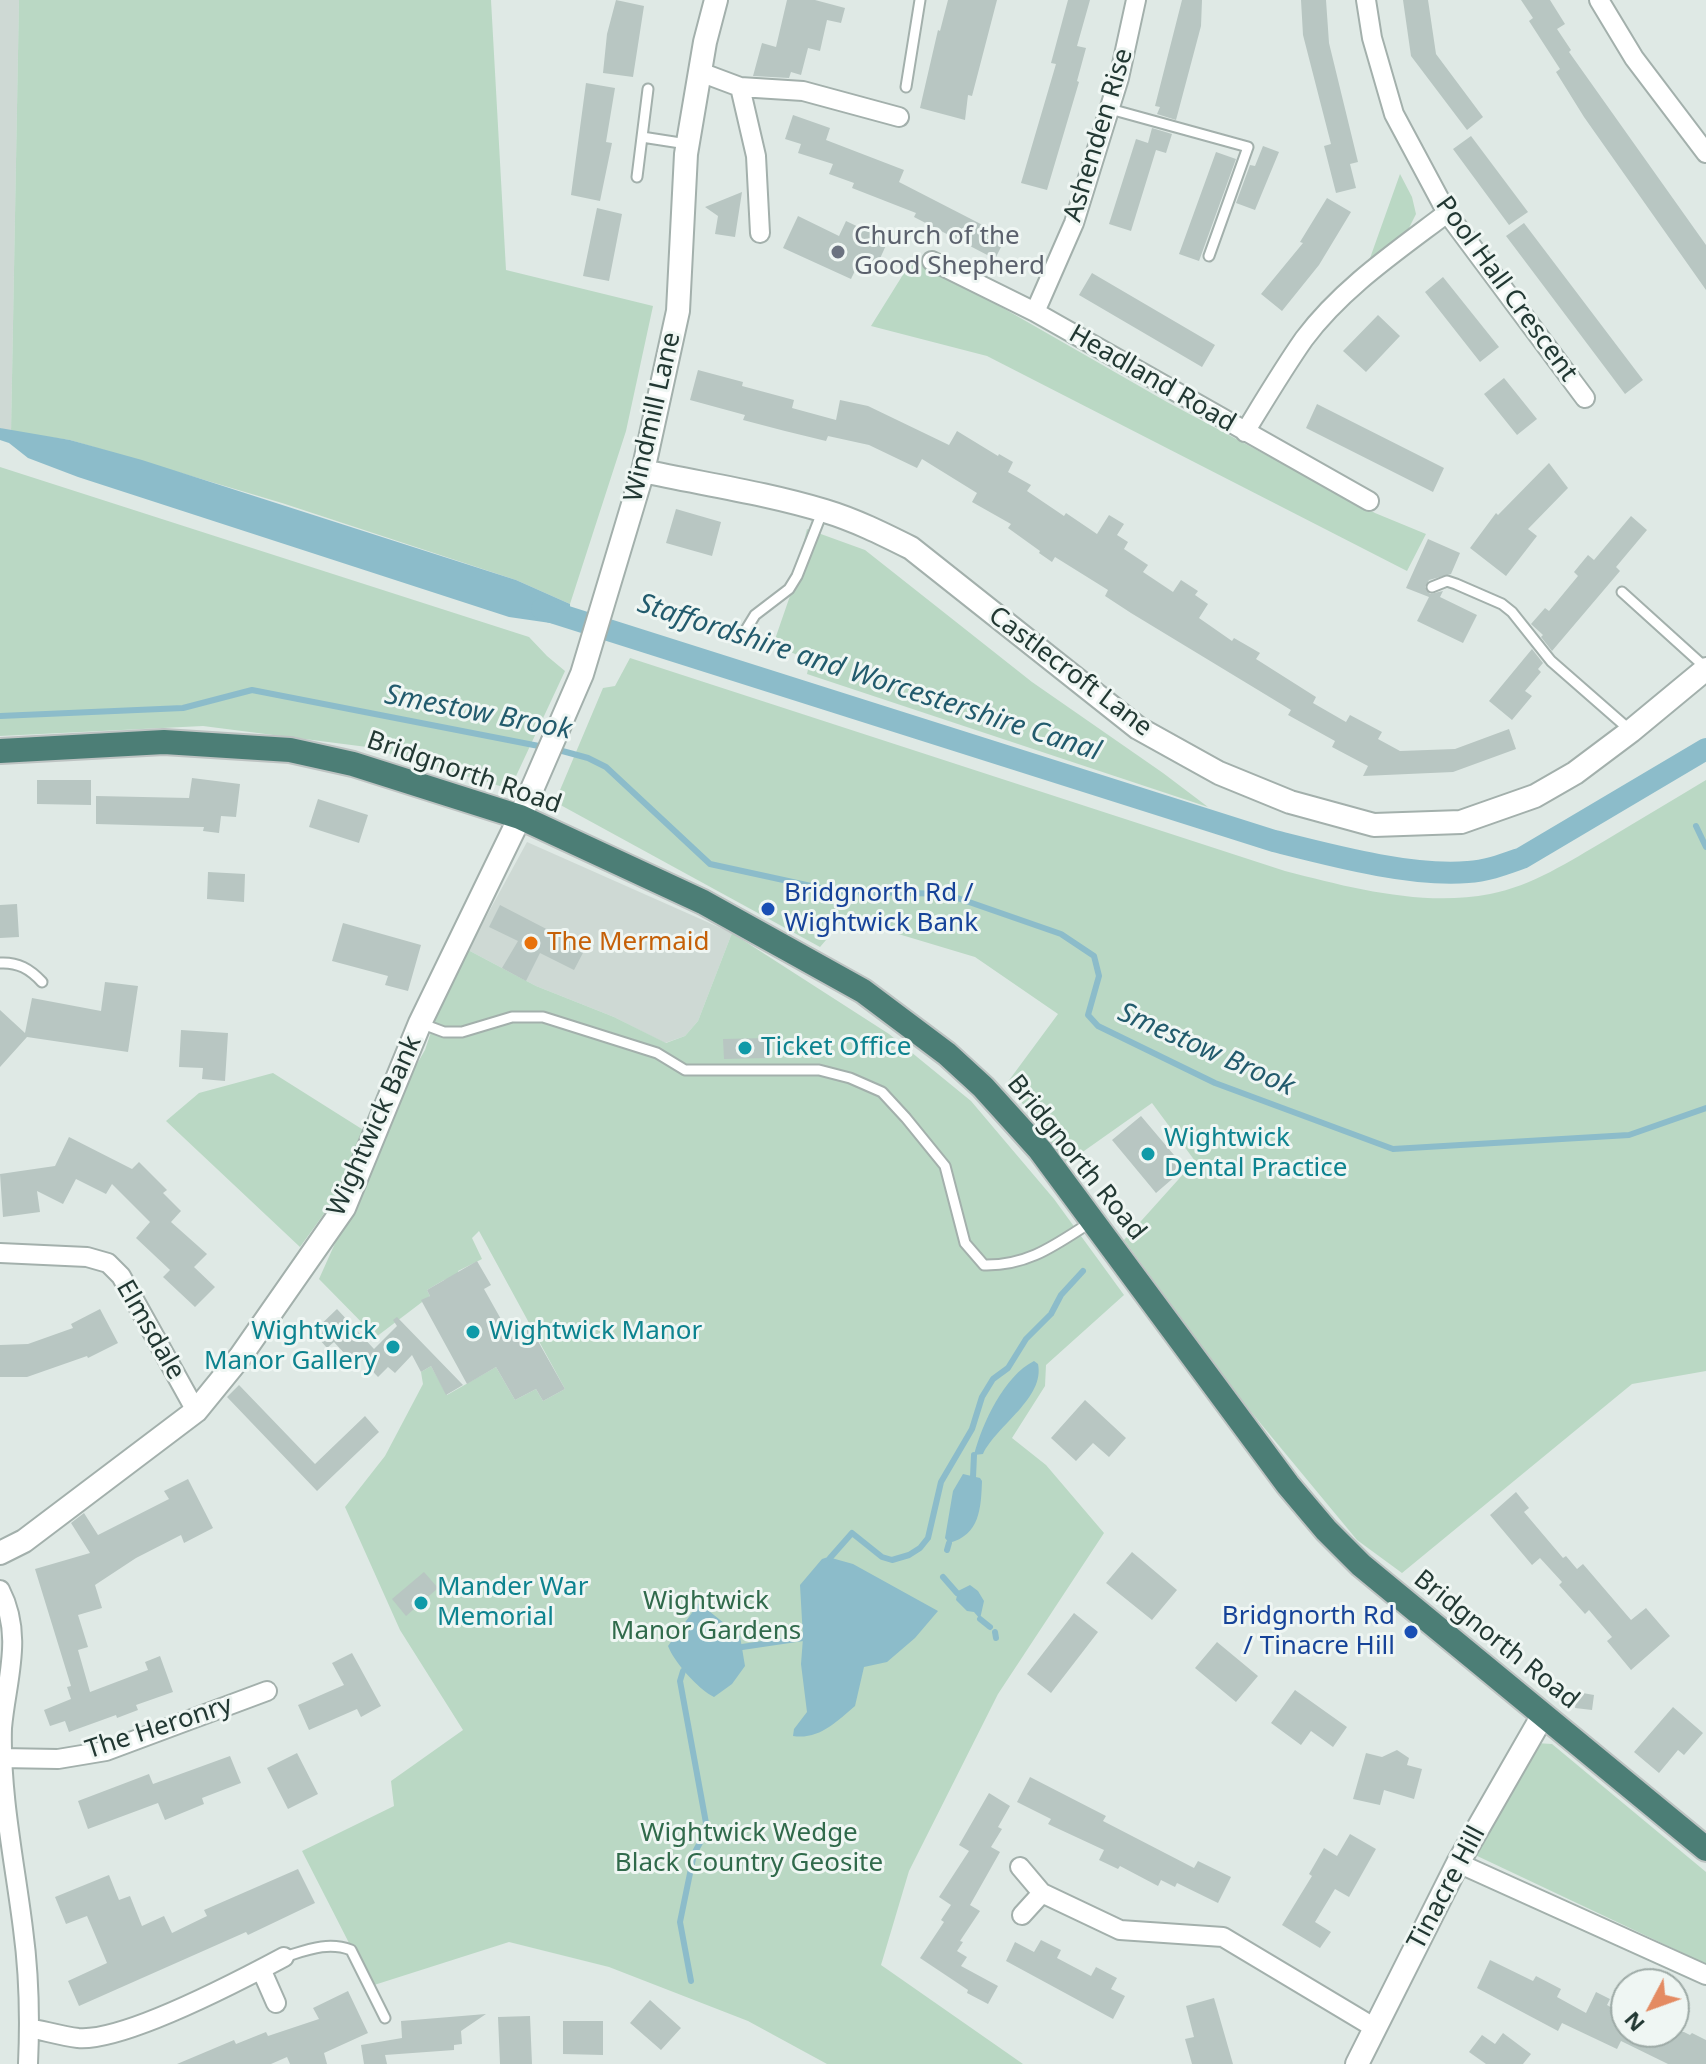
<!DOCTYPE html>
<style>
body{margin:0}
#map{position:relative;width:1706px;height:2064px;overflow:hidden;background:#dfe9e5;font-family:"Noto Sans",sans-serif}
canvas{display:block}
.north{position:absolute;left:1610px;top:1968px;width:80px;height:80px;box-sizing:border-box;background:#eff6f3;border:2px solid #9daaa6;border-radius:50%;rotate:229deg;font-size:22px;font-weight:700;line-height:32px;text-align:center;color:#223833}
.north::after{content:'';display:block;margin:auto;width:28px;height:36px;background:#e48b62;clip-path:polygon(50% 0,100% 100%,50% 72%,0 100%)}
</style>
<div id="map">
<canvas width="1706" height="2064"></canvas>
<div class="north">N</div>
</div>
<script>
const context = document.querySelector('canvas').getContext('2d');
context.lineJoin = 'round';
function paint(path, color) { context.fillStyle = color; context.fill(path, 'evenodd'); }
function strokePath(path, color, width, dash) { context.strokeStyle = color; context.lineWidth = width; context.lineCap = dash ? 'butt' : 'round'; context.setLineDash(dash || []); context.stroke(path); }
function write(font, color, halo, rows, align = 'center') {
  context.font = font + ' "Noto Sans",sans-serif'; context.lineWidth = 6; context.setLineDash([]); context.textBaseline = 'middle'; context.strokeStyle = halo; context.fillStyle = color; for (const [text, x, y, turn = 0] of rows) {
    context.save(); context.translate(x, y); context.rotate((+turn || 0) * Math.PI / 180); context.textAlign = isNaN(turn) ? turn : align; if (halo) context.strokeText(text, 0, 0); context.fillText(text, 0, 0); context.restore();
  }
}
paint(new Path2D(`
 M0,0H19L11,432L0,428Z
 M527,842L732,933L698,1021L685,1036L665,1043L614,1017L536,986L468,950Z`), '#ced9d4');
paint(new Path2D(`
 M19,0H491L506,270L653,306L626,431L570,604L516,580L282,503L70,440L11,432Z
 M1400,174L1412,197L1416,214L1408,230L1369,261Z
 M914,257L1167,402L1375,513L1426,534L1407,571L987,356L871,326Z
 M0,467L529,637L547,656L565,671L510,789L367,747L203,726L0,736Z
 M807,529L865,550L1032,682L1163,773L1208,807L807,674L810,660L773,645L791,593Z
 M630,658L1285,871C1351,888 1423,907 1490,894C1532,886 1570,861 1606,840C1639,820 1673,800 1706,780V1371L1632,1384L1402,1573L1357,1540L1237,1395L1124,1240L1195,1161L1152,1103L1067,1163L1007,1083L1058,1014L975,957L845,918L820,947L555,802L603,688L615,686Z
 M732,933L889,1034L971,1101L1054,1199L1124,1295L1046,1365L1045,1386L1012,1438L1046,1465L1104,1533L998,1694L909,1871L881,1965L1023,2064H827L748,2021L609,1967L509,1942L371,1986L302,1851L394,1806L391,1781L463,1730L400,1630L345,1507L385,1456L423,1384L421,1372L431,1366L447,1395L496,1367L515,1400L536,1389L543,1401L565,1389L479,1231L472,1238L482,1259L458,1271L461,1278L444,1280L427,1290L430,1296L376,1337L319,1279L410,1076L425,1050L437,1014L468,950L536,986L614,1017L666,1043L685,1036L698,1021Z
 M273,1073L365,1131L334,1200L300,1247L166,1121L199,1093Z
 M1536,1743L1552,1744L1706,1872V1964L1473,1854Z`), '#bad8c4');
paint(new Path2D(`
 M0,428L70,440L142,460L516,580L570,604L571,626L509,617L78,477L28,458L9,443L0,440Z
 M1034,1361L1038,1364C1045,1398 997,1425 983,1454L974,1455C982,1424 1004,1376 1034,1361Z
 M963,1474L980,1478L982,1481C981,1508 980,1535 949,1543L945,1538L953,1491Z
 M828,1557L853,1564L938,1611L915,1638L887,1662L864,1667L855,1706C836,1722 819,1740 793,1736L794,1729L807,1712L801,1664L803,1638L800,1585L822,1559Z
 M970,1585L978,1591L984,1601L980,1619L974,1612L967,1611L956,1600L958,1591Z
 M699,1603L740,1636L745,1666L732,1684L714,1697C698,1689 674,1662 668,1646Z`), '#8cbcca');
strokePath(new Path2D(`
 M0,716L183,708L252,690L544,747
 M555,749L588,758L606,767L710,864L834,891L946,894L1061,934L1094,956L1099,976L1088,1015L1098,1026L1215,1083L1393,1149L1629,1135L1706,1108
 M1696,826L1706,847
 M973,1477L974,1455
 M947,1550L949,1543
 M830,1558L852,1533L882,1557L892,1560L909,1555L920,1548L928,1538L941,1482L972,1429L982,1397L993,1379L1008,1368L1026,1339L1051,1314L1061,1295L1083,1271
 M943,1577L957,1593
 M980,1619L990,1627
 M995,1632L996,1638
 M742,1647L803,1638
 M683,1671L680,1681L706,1823L703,1837L694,1854L680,1922L691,1981`), '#8cbcca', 6);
strokePath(new Path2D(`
 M542,609L1274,841C1330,855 1411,877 1468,872C1487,871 1505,864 1522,858L1706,749`), '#8cbcca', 22);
paint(new Path2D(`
 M616,0L644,6L633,77L603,73L607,34Z
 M787,0H815L845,8L841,23L827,20L820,51L808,48L801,75L791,72L789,78L753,76L762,43L776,47Z
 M948,0H997L972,96L968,95L965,120L920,108L938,30L940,31Z
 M1068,0H1090L1077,46L1086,48L1077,81L1079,82L1047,190L1021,183L1056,64L1051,63Z
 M1182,0H1202L1201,26L1176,120L1157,114L1160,107L1155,106Z
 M1301,0H1326L1329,43L1358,162L1350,164L1356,188L1336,193L1324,146L1331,144L1303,35Z
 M1403,0H1428L1436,54L1483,117L1467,130L1411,56Z
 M1521,0H1550L1565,24L1557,29L1571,50L1569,52L1706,245V290L1584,117L1556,72L1560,69L1529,21L1533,18Z
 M586,83L615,88L606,142L612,143L600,201L571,195Z
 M793,115L830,128L826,140L904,170L899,182L1006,237L995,259L914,217L916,213L852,188L854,183L829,174L833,164L798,153L801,144L785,139Z
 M1152,128L1172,134L1166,153L1156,150L1131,231L1109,224L1136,139L1148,143Z
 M1471,136L1528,212L1509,225L1453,149Z
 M1263,146L1279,152L1255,210L1236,203L1250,165L1255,166Z
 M1216,152L1236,159L1199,261L1179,254Z
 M742,192L735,237L715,234L718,216L705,207Z
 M1327,198L1351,212L1319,265L1282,311L1261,294L1303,243L1300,242Z
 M597,208L622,214L609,281L583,276Z
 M798,216L839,236L846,221L888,241L877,265L861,258L851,279L783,248Z
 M1524,223L1643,380L1625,394L1506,236Z
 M1092,273L1215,345L1202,367L1079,295Z
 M1443,277L1499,347L1480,362L1425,292Z
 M1378,315L1400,336L1366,372L1343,351Z
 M698,370L743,382L742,386L794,400L792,408L836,420L840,400L868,406L949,445L957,431L998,456L999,454L1013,462L1008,472L1031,485L1027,491L1064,516L1066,513L1097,534L1109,515L1124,524L1117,535L1128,542L1124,549L1148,565L1143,572L1173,592L1181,580L1198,591L1195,595L1208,604L1199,618L1232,641L1234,638L1260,653L1256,659L1316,697L1313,703L1346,722L1350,715L1382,732L1378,739L1400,751L1455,749L1509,729L1516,749L1453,772L1363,776L1368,766L1332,747L1335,741L1288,715L1291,710L1131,613L1105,596L1108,590L1055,557L1052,562L1039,553L1040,551L1008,528L1011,524L972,502L977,493L922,459L917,468L869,445L828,436L826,441L785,431L743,420L745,415L690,400Z
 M1504,378L1537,419L1517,435L1484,394Z
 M1317,404L1444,468L1433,492L1306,428Z
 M1549,463L1568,488L1528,529L1537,536L1506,576L1470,548L1496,513L1498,515Z
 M676,509L721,522L712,556L666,543Z
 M1631,516L1647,530L1616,567L1620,571L1552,651L1541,637L1543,635L1531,624L1545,608L1549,611L1578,576L1574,572L1588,555L1594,560Z
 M1428,539L1460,553L1451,574L1429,580L1425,587L1430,594L1443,591L1440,597L1477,615L1463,643L1417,621L1429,597L1406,588Z
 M1532,649L1543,663L1538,669L1541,672L1525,691L1532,696L1512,720L1489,701Z
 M192,778L240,784L236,817L221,816L219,833L203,831L204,827L96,824V796L189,798Z
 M37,780H91V805L37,804Z
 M318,799L368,815L359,843L309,827Z
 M208,872L245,874L244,902L207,899Z
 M17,904L19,937L0,938V905Z
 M500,905L585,949L574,970L540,953L526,981L502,968L518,941L489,927Z
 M343,923L421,945L408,991L385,985L388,976L332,961Z
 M105,982L138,986L128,1052L27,1037L0,1067V1010L25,1033L32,998L101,1011Z
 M181,1030L228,1033L225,1081L202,1079L203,1068L179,1067Z
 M766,1038L767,1058L724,1059L723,1039Z
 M1141,1116L1185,1168L1156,1193L1112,1140Z
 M69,1137L132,1169L139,1162L167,1190L163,1193L181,1211L171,1222L207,1254L194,1267L215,1287L195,1307L163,1277L170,1270L136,1238L150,1222L112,1184L106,1194L76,1179L63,1204L37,1191L40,1212L3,1217L0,1174L55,1166Z
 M477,1261L491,1285L484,1289L511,1337L530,1327L565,1389L543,1401L536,1389L515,1400L496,1367L467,1384L421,1300L430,1296L427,1290Z
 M100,1309L118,1343L88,1358L87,1356L27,1377H0V1345L28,1344L73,1328L71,1324Z
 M337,1309L374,1349L397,1326L393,1320L397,1317L463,1385L446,1395L431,1366L421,1372L412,1355L395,1373L388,1367L378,1377L359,1357L353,1363L334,1342L327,1348L313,1332Z
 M239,1385L315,1464L365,1416L379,1432L317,1491L227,1397Z
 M1085,1400L1126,1438L1109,1457L1093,1443L1076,1461L1051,1438Z
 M188,1479L213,1528L184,1543L181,1535L136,1558L95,1585L102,1608L78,1615L88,1647L78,1650L90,1692L148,1670L145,1662L160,1656L173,1692L136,1705L138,1710L117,1718L116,1715L69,1732L65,1721L50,1726L44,1710L71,1699L67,1687L71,1686L35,1569L90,1553L71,1523L84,1513L98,1535L169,1499L164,1491Z
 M1516,1492L1529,1508L1524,1512L1563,1558L1566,1556L1577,1569L1583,1564L1631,1620L1646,1608L1670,1636L1631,1670L1607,1641L1612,1637L1589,1610L1585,1614L1559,1585L1562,1582L1540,1558L1532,1565L1490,1515Z
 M1132,1552L1177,1590L1152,1620L1106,1583Z
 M424,1572L438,1588L406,1616L392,1599Z
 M1074,1613L1098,1632L1051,1693L1027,1674Z
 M1217,1642L1258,1676L1236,1702L1195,1668Z
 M352,1653L381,1706L361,1717L357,1709L309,1730L298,1705L344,1685L332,1663Z
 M1295,1690L1347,1727L1333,1747L1311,1731L1301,1745L1271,1723Z
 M1577,1692L1594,1695L1592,1710L1575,1708Z
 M1673,1707L1703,1733L1684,1755L1678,1750L1659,1773L1634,1752Z
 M1397,1750L1409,1758L1407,1765L1422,1769L1414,1799L1384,1790L1380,1805L1353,1799L1366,1753L1382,1757Z
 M297,1753L318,1794L288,1809L267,1768Z
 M230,1756L241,1783L202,1798L204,1804L165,1820L158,1803L88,1829L78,1801L149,1774L153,1784Z
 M1030,1777L1106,1816L1103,1821L1194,1868L1198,1861L1231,1877L1218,1903L1177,1883L1175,1887L1161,1880L1158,1886L1120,1866L1118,1869L1099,1860L1104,1850L1048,1824L1051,1819L1017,1802Z
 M989,1793L1010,1806L998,1827L1002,1829L991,1847L1000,1852L970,1905L980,1911L960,1941L963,1942L957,1951L967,1957L961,1966L998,1986L988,2004L967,1993L968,1990L920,1958L944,1922L941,1920L951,1905L939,1897L969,1851L959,1845Z
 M1350,1834L1376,1849L1349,1897L1335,1889L1315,1922L1331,1932L1320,1948L1282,1925L1312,1876L1309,1874L1324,1848L1337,1856Z
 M298,1869L315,1903L248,1935L246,1932L79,2006L68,1981L107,1963L87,1916L66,1924L55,1897L109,1875L119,1900L130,1896L142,1926L164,1916L172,1933L207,1916L204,1910Z
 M1041,1940L1061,1950L1057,1958L1091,1976L1096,1967L1117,1978L1111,1989L1125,1996L1113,2019L1006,1961L1015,1942L1034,1952Z
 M1490,1960L1533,1981L1536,1976L1561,1989L1557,1997L1586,2013L1596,1992L1610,1999L1607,2005L1626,2015V2032H1684L1690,2035L1692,2033L1706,2040V2064H1668L1621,2041L1617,2049L1562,2023L1558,2031L1477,1988Z
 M348,1991L368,2033L324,2053L327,2064H290L287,2057L271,2064H177L234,2040L236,2044L266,2032L268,2036L319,2019L313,2008Z
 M1214,1998L1233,2064H1192L1185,2039L1194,2037L1186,2006Z
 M650,2000L681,2028L661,2050L630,2023Z
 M486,2014L461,2031L462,2044L454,2045V2050L385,2055L387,2064H364L361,2045L402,2038L401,2021Z
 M530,2016L532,2064H500L498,2017Z
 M563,2021H603V2055L563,2054Z
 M1503,2033L1531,2054L1523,2064H1486L1469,2052L1482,2035L1495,2044Z`), '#b8c6c2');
const service = new Path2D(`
 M906,87L920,0
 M1110,109L1248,147L1209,256
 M642,137L648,89
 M637,177L642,137L687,144
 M1432,587L1447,581L1456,584L1502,604L1512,612L1551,661L1631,731
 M1622,592L1706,668
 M744,633L755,615L789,589L797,576L823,510
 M0,963C18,962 30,969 42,982
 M420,1023L444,1032H462L512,1017H543L657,1053L685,1070H819L850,1078L882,1092L906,1118L945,1166L965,1243L984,1265C1028,1266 1055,1245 1091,1222
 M284,1957C307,1950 328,1941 351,1950L385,2018`);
const minor = new Path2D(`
 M1366,0L1372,38L1394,114L1447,213L1585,398
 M1599,0L1634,58L1706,153
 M700,72L740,87L756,156L760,233
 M740,87L803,91L899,117
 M932,261L1035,312L1369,501
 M1035,312L1074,223L1119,78L1136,0
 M1245,432C1264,401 1283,369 1304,339C1342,288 1397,251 1447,213
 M0,1253L87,1257L108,1263L121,1276L196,1411
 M0,1590C24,1636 6,1681 2,1728C0,1795 15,1864 23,1929C29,1973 30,2020 28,2064
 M1,1758L58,1759L106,1751L267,1691
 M1458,1863L1706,1975
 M1020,1867L1042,1893L1120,1930L1223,1937L1375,2028
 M1022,1915L1042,1893
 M261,1969L276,2003
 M29,2028C45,2031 62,2036 78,2038C124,2042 241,1980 284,1957`);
const tertiary = new Path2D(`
 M643,471C703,484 766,493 825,511C855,520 883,534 911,548L1138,728L1219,773L1290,802L1374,825L1461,822L1535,796L1575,773L1631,731L1706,669
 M0,1553L24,1541L196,1411L240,1357L344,1208L420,1023L520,817L582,674L643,471L678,311L686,154L705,42L716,0
 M1357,2064L1458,1863L1543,1715`);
const trunk = new Path2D(`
 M0,751L164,742L290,750L353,764L520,817L703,902L863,991L947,1054L983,1087L1040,1150L1288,1485L1326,1530L1361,1565L1706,1849`);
strokePath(service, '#a3b0ac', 13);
strokePath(minor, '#a3b0ac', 22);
strokePath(tertiary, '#a3b0ac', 26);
strokePath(trunk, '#bdc3c2', 28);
strokePath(service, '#fff', 9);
strokePath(minor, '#fff', 18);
strokePath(tertiary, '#fff', 22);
strokePath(trunk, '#4c7e76', 24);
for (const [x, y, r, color] of [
 [838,252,8,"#6b7280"],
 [768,909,8,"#1a4fb4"],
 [531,943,8,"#e8710a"],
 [745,1048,8,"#0f9aa8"],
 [1148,1154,8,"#0f9aa8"],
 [473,1332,8,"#0f9aa8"],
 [393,1347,8,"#0f9aa8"],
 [421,1603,8,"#0f9aa8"],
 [1411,1632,8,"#1a4fb4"]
]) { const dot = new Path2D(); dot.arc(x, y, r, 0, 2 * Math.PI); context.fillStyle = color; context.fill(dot); strokePath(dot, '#eff6f3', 3); }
write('26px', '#223833', '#eff6f3', [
 ["Ashenden Rise",1099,135,-73],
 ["Pool Hall Crescent",1506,289,54],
 ["Headland Road",1152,379,30],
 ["Windmill Lane",653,417,-77],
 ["Castlecroft Lane",1070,672,37],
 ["Bridgnorth Road",464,773,19],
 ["Wightwick Bank",375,1126,-66],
 ["Bridgnorth Road",1076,1158,51],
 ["Elmsdale",150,1330,60],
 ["Bridgnorth Road",1496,1640,39],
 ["The Heronry",159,1728,-18],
 ["Tinacre Hill",1447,1888,-62]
]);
write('26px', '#5b616d', '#eff6f3', [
 ["Church of the",854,237],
 ["Good Shepherd",854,267]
], 'left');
write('26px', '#164399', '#eff6f3', [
 ["Bridgnorth Rd /",784,894],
 ["Wightwick Bank",784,924],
 ["Bridgnorth Rd",1395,1617,"right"],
 ["/ Tinacre Hill",1395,1647,"right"]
], 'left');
write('26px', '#c56008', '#eff6f3', [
 ["The Mermaid",547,943]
], 'left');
write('26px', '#0d838f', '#eff6f3', [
 ["Ticket Office",761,1048],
 ["Wightwick",1164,1139],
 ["Dental Practice",1164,1169],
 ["Wightwick",377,1332,"right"],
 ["Manor Gallery",377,1362,"right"],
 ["Wightwick Manor",489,1332],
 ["Mander War",437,1588],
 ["Memorial",437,1618]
], 'left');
write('26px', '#306a4b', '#eff6f3', [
 ["Wightwick",706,1602],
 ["Manor Gardens",706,1632],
 ["Wightwick Wedge",749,1834],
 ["Black Country Geosite",749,1864]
]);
write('italic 28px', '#225b6d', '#eff6f3', [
 ["Staffordshire and Worcestershire Canal",869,678,18],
 ["Smestow Brook",478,713,11],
 ["Smestow Brook",1206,1050,24]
]);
</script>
